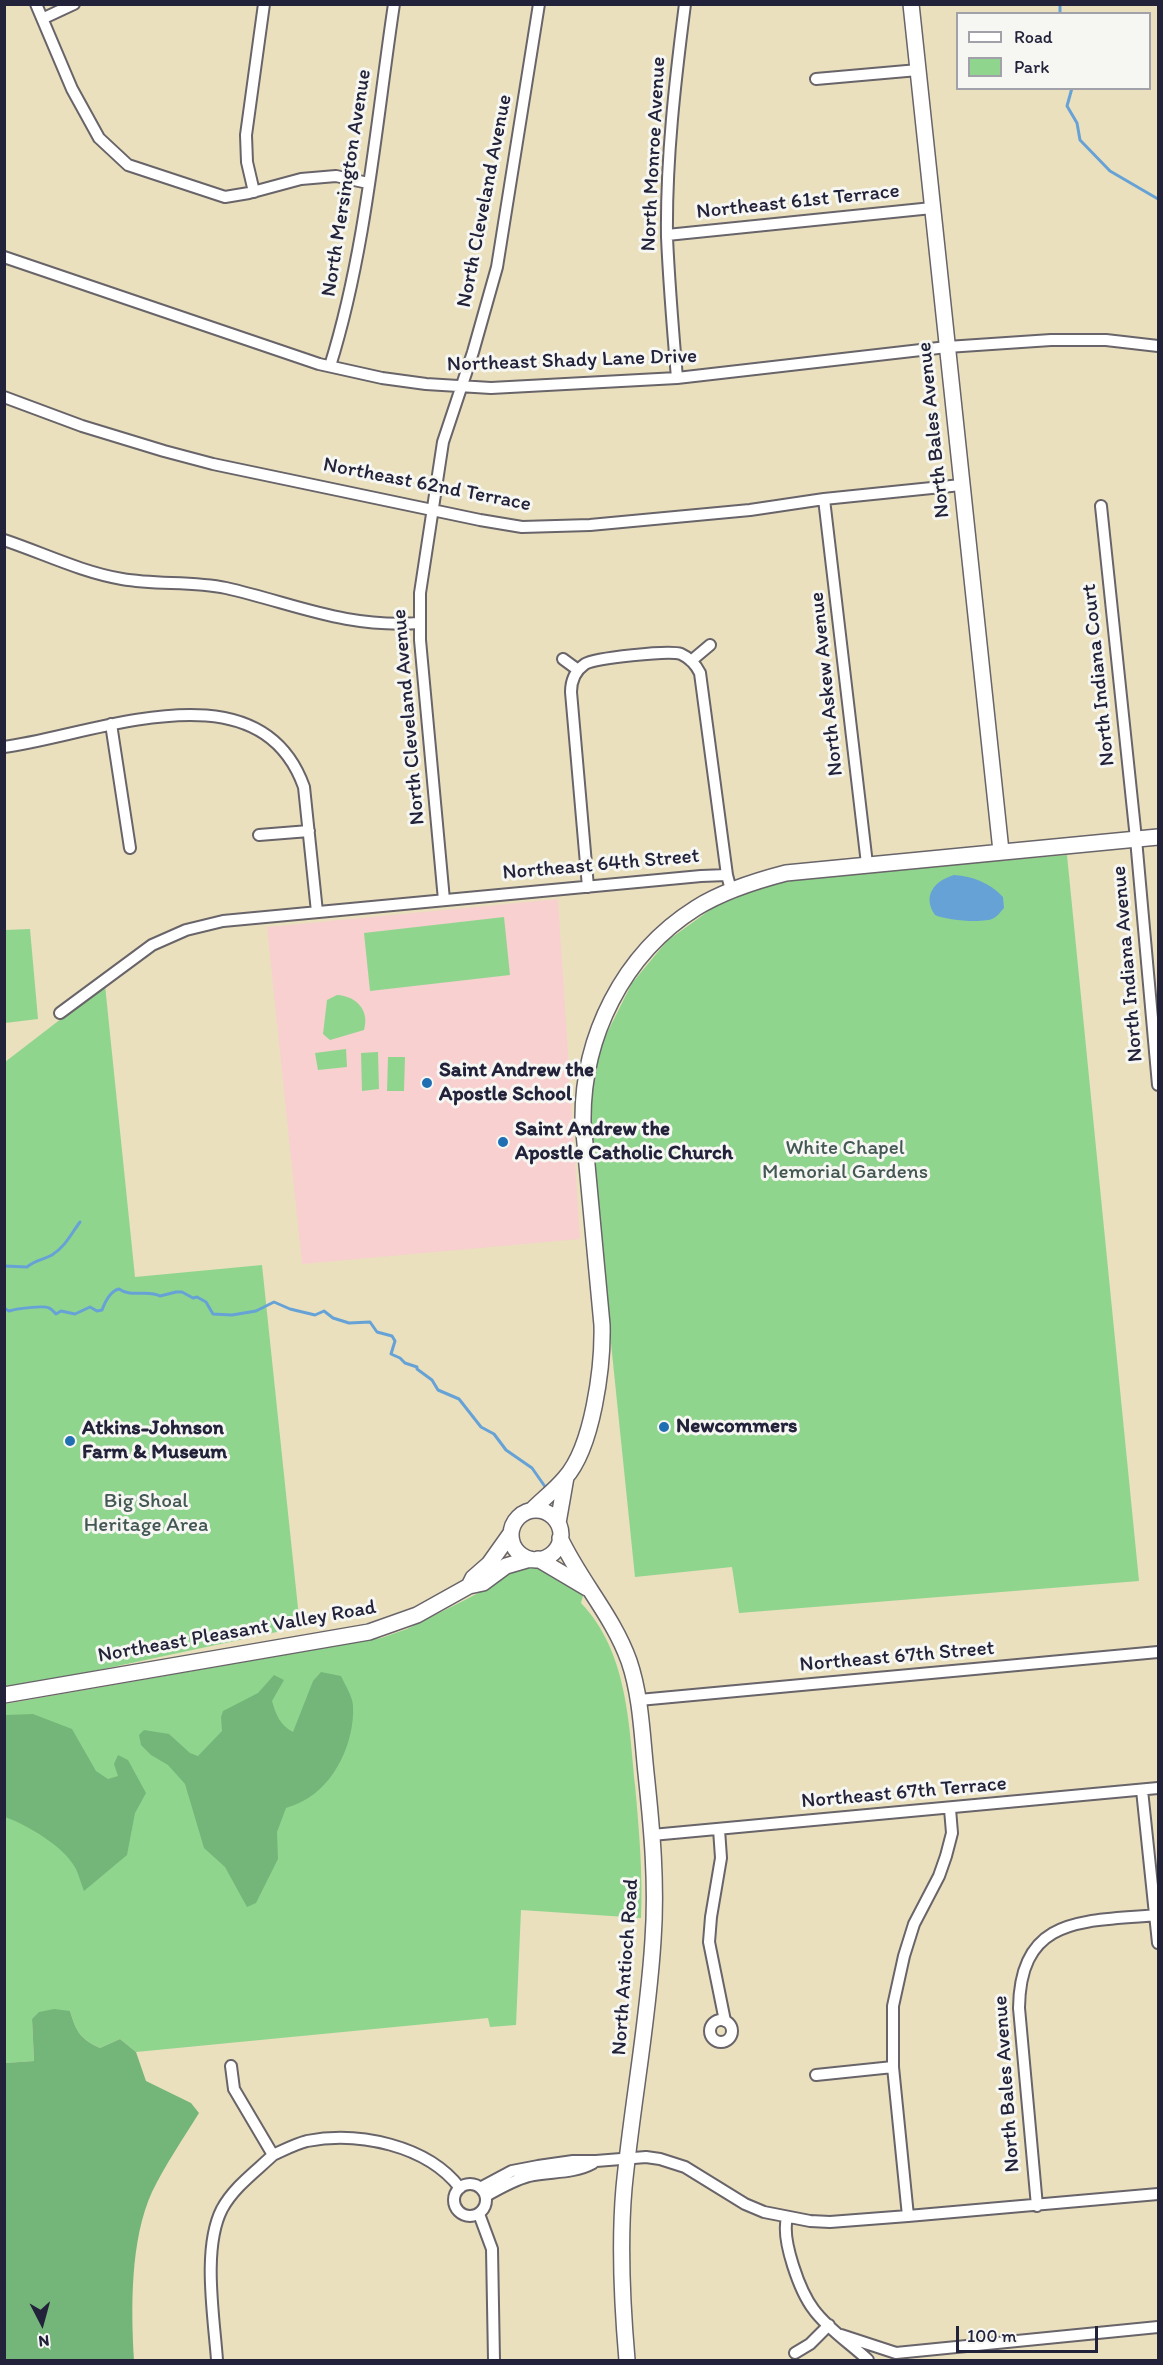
<!DOCTYPE html>
<style>
body{margin:0}
#map{position:relative;width:1163px;height:2365px;overflow:hidden;background:#eae0be;font-family:Itim,sans-serif}
canvas{display:block}
.frame{position:absolute;inset:0;border:6px solid #22223b;pointer-events:none}
.legend{position:absolute;left:956px;top:12px;width:195px;height:78px;box-sizing:border-box;background:#f6f6f2;border:2px solid #a1a1a9;margin:0;padding:8px 10px;list-style:none;font-size:18px;color:#22223b}
.legend li{display:flex;align-items:center;gap:12px;height:30px}
.legend b{width:30px;border:2px solid #a1a1a9}
.north{position:absolute;left:12px;top:2293px;width:60px;height:60px;-webkit-text-stroke:4px #f6f6f2;paint-order:stroke;rotate:174deg;font-size:16px;font-weight:700;line-height:24px;text-align:center;color:#22223b}
.north::after{content:'';display:block;margin:auto;width:21px;height:27px;background:#22223b;clip-path:polygon(50% 0,100% 100%,50% 72%,0 100%)}
.scale{position:absolute;left:956px;top:2326px;width:142px;height:27px;box-sizing:border-box;border:3px solid #22223b;border-top:0;padding-left:8px;font-size:18px;line-height:21px;white-space:nowrap;color:#22223b;-webkit-text-stroke:4px #f6f6f2;paint-order:stroke}
</style>
<div id="map">
<canvas width="1163" height="2365"></canvas>
<div class="frame"></div>
<ul class="legend">
<li><b style="height:8px;background:#fff"></b>Road</li>
<li><b style="height:16px;background:#90d58e"></b>Park</li>
</ul>
<div class="north">N</div>
<div class="scale">100 m</div>
</div>
<script>
const context = document.querySelector('canvas').getContext('2d');
context.lineJoin = 'round';
function paint(path, color) { context.fillStyle = color; context.fill(path, 'evenodd'); }
function strokePath(path, color, width, dash) { context.strokeStyle = color; context.lineWidth = width; context.lineCap = dash ? 'butt' : 'round'; context.setLineDash(dash || []); context.stroke(path); }
function write(font, color, halo, rows, align = 'center') {
  context.font = font + ' Itim,sans-serif'; context.lineWidth = 6; context.setLineDash([]); context.textBaseline = 'middle'; context.strokeStyle = halo; context.fillStyle = color; for (const [text, x, y, turn = 0] of rows) {
    context.save(); context.translate(x, y); context.rotate((+turn || 0) * Math.PI / 180); context.textAlign = isNaN(turn) ? turn : align; if (halo) context.strokeText(text, 0, 0); context.fillText(text, 0, 0); context.restore();
  }
}
paint(new Path2D(`
 M558,899L580,1239L302,1264L267,927Z`), '#f7d0cf');
paint(new Path2D(`
 M1067,855L1139,1581L739,1613L732,1567L635,1577L593,1168L590,1105L601,1045L632,983L667,941L714,907L770,884L827,876Z
 M504,917L510,975L370,991L364,933Z
 M30,929L38,1019L5,1023V930Z
 M105,985L135,1277L262,1265L300,1627L5,1690V1062Z
 M337,995C356,996 370,1010 364,1030L330,1040L323,1034L327,1000Z
 M346,1049L347,1067L318,1070L315,1053Z
 M378,1052L379,1089L362,1091L361,1053Z
 M388,1057H405L404,1091H387Z
 M531,1567C551,1571 568,1582 583,1596L581,1603C627,1651 629,1722 635,1785C639,1829 643,1873 641,1918L521,1910L516,2025L490,2027L488,2018L136,2052L120,2039L100,2048C80,2039 76,2031 70,2011L32,2019L34,2061L5,2063V1704L381,1638L407,1629L461,1602L482,1591L505,1573Z`), '#90d58e');
paint(new Path2D(`
 M321,1672L341,1676C345,1685 353,1697 353,1706C355,1741 335,1785 303,1801C298,1804 291,1806 286,1808L277,1832L278,1859L256,1903L247,1907L225,1867L204,1848L185,1784L168,1765L151,1755L141,1745L139,1735L144,1730L169,1734L190,1753L198,1756L222,1731L221,1717L223,1711L258,1693L274,1675L284,1680L272,1701C276,1715 280,1725 293,1732L313,1681Z
 M33,1714L72,1729L96,1771L108,1779L118,1776L114,1764L118,1755L128,1760L146,1793L135,1813L127,1855L84,1891C81,1883 79,1876 76,1869C64,1846 27,1825 5,1817V1715Z
 M54,2009L70,2011C76,2031 80,2039 100,2048L120,2039L136,2052L146,2081L191,2103L199,2113C183,2139 165,2165 152,2192C130,2240 131,2309 134,2360H5V2063L34,2061L32,2019L39,2012Z`), '#74b679');
paint(new Path2D(`
 M954,875C973,876 990,883 1003,897L1004,908C1001,911 998,916 994,918C984,924 945,920 935,915C922,896 934,881 954,875Z`), '#67a2d7');
strokePath(new Path2D(`
 M1060,4V14
 M1072,88L1067,106L1077,123L1080,140L1110,171L1158,199
 M4,1266L27,1267C35,1260 43,1260 52,1255C65,1247 71,1234 80,1222
 M4,1308L9,1311C15,1309 44,1305 49,1308C52,1309 54,1312 56,1314L61,1311L75,1314L90,1307L97,1311L102,1310C105,1302 110,1291 119,1289C131,1298 148,1289 160,1296L176,1292H182L193,1298L197,1297L206,1302L213,1314L232,1315L256,1311L274,1302L290,1309L315,1315L324,1311L333,1318L349,1323L370,1322L377,1332L392,1336L395,1341L391,1354L400,1358L405,1363L417,1367V1369L432,1380L438,1390L459,1399L481,1427L494,1434L506,1450L532,1468L546,1488`), '#67a2d7', 3);
const street = new Path2D(`
 M36,4L72,89L99,138L128,165L225,197L249,193L301,179L336,176L368,183
 M44,18L74,4
 M816,79L918,70
 M254,192L247,162L246,135L264,4
 M667,235L932,208
 M4,257L319,364L382,378L426,384L491,388L677,378L947,347L1051,340H1106L1158,346
 M330,366C366,251 376,124 394,4
 M677,378C673,331 669,284 667,237C666,159 675,82 685,4
 M4,397L82,426L164,451L213,464L480,520L522,527L590,525L750,510L824,499L961,485
 M824,499L867,864
 M1101,506L1136,839L1158,1085
 M4,540C43,553 81,572 122,579C156,585 192,581 226,588C296,604 344,628 419,623
 M563,659L578,670
 M691,661L710,645
 M111,724L130,848
 M4,747C95,735 259,662 304,787L317,912
 M259,835L309,831
 M588,887L571,692C571,680 575,671 585,664C595,658 669,650 681,654C690,658 696,665 700,673L727,875
 M444,900L420,640V593L443,442L473,352L497,267L539,4
 M60,1013L152,945L186,930L223,921L701,876L727,875L731,890
 M639,1700L1158,1652
 M1142,1790L1158,1943
 M719,1829L721,1858L711,1917L709,1942L725,2021
 M652,1835L1158,1788
 M710 2031a11 11 0 1 1 22 0a11 11 0 1 1-22 0Z
 M816,2075L893,2067
 M273,2155C284,2150 295,2144 307,2141C358,2131 427,2145 460,2188
 M454 2200a16 16 0 1 1 32 0a16 16 0 1 1-32 0Z
 M482,2187L512,2171L538,2166L573,2161H596L646,2157L660,2159L685,2167L745,2204L764,2212L810,2221L830,2222L908,2216L1158,2194
 M486,2196C500,2188 514,2180 529,2176C551,2171 573,2174 593,2163
 M1037,2206L1019,2008C1020,1914 1086,1922 1156,1915
 M479,2214L492,2249L494,2360
 M908,2216L893,2067V2006L904,1956L914,1924L939,1876L946,1856L952,1833L950,1809
 M787,2218C781,2240 800,2292 814,2310C828,2329 851,2344 868,2360
 M841,2335L896,2353L1158,2327
 M795,2353L810,2344L829,2325
 M217,2360C214,2317 202,2248 222,2209C234,2187 255,2172 273,2155L234,2089L231,2066`);
const secondary = new Path2D(`
 M911,4L1001,851
 M532,1510C543,1499 555,1490 565,1478C593,1447 603,1366 602,1325L583,1122C582,1037 623,954 696,908C723,891 755,881 786,873L1158,837
 M511 1535a25 25 0 1 1 50 0a25 25 0 1 1-50 0Z
 M558,1523L566,1477
 M560,1538C580,1581 613,1616 629,1661C641,1696 642,1735 646,1773C652,1829 657,1884 653,1940C648,2023 632,2105 624,2188C619,2246 622,2303 627,2360
 M538,1559L587,1588
 M470,1584L473,1578L489,1564L511,1533
 M4,1695L369,1632L417,1615L469,1586L483,1583L506,1566L530,1559`);
strokePath(street, '#686469', 14);
strokePath(secondary, '#686469', 18);
strokePath(street, '#fff', 10);
strokePath(secondary, '#fff', 15);
for (const [x, y, r, color] of [
 [427,1083,6,"#1f6fb2"],
 [503,1142,6,"#1f6fb2"],
 [664,1427,6,"#1f6fb2"],
 [70,1441,6,"#1f6fb2"]
]) { const dot = new Path2D(); dot.arc(x, y, r, 0, 2 * Math.PI); context.fillStyle = color; context.fill(dot); strokePath(dot, '#f6f6f2', 2); }
write('21px', '#22223b', '#f6f6f2', [
 ["North Monroe Avenue",654,154,-87],
 ["North Mersington Avenue",347,183,-81],
 ["North Cleveland Avenue",485,201,-79],
 ["Northeast 61st Terrace",798,202,-6],
 ["Northeast Shady Lane Drive",572,361,-2],
 ["North Bales Avenue",934,430,-96],
 ["Northeast 62nd Terrace",427,485,11],
 ["North Indiana Court",1099,675,-96],
 ["North Askew Avenue",827,684,-96],
 ["North Cleveland Avenue",409,717,-95],
 ["Northeast 64th Street",601,865,-5],
 ["North Indiana Avenue",1128,964,-95],
 ["Northeast Pleasant Valley Road",237,1632,-10],
 ["Northeast 67th Street",897,1657,-5],
 ["Northeast 67th Terrace",904,1793,-5],
 ["North Antioch Road",626,1967,-86],
 ["North Bales Avenue",1007,2084,-94]
]);
write('bold 21px', '#22223b', '#f6f6f2', [
 ["Saint Andrew the",439,1071],
 ["Apostle School",439,1095],
 ["Saint Andrew the",515,1130],
 ["Apostle Catholic Church",515,1154],
 ["Newcommers",676,1427],
 ["Atkins-Johnson",82,1429],
 ["Farm & Museum",82,1453]
], 'left');
write('21px', '#435854', '#f6f6f2', [
 ["White Chapel",845,1149],
 ["Memorial Gardens",845,1173],
 ["Big Shoal",146,1502],
 ["Heritage Area",146,1526]
]);
</script>
